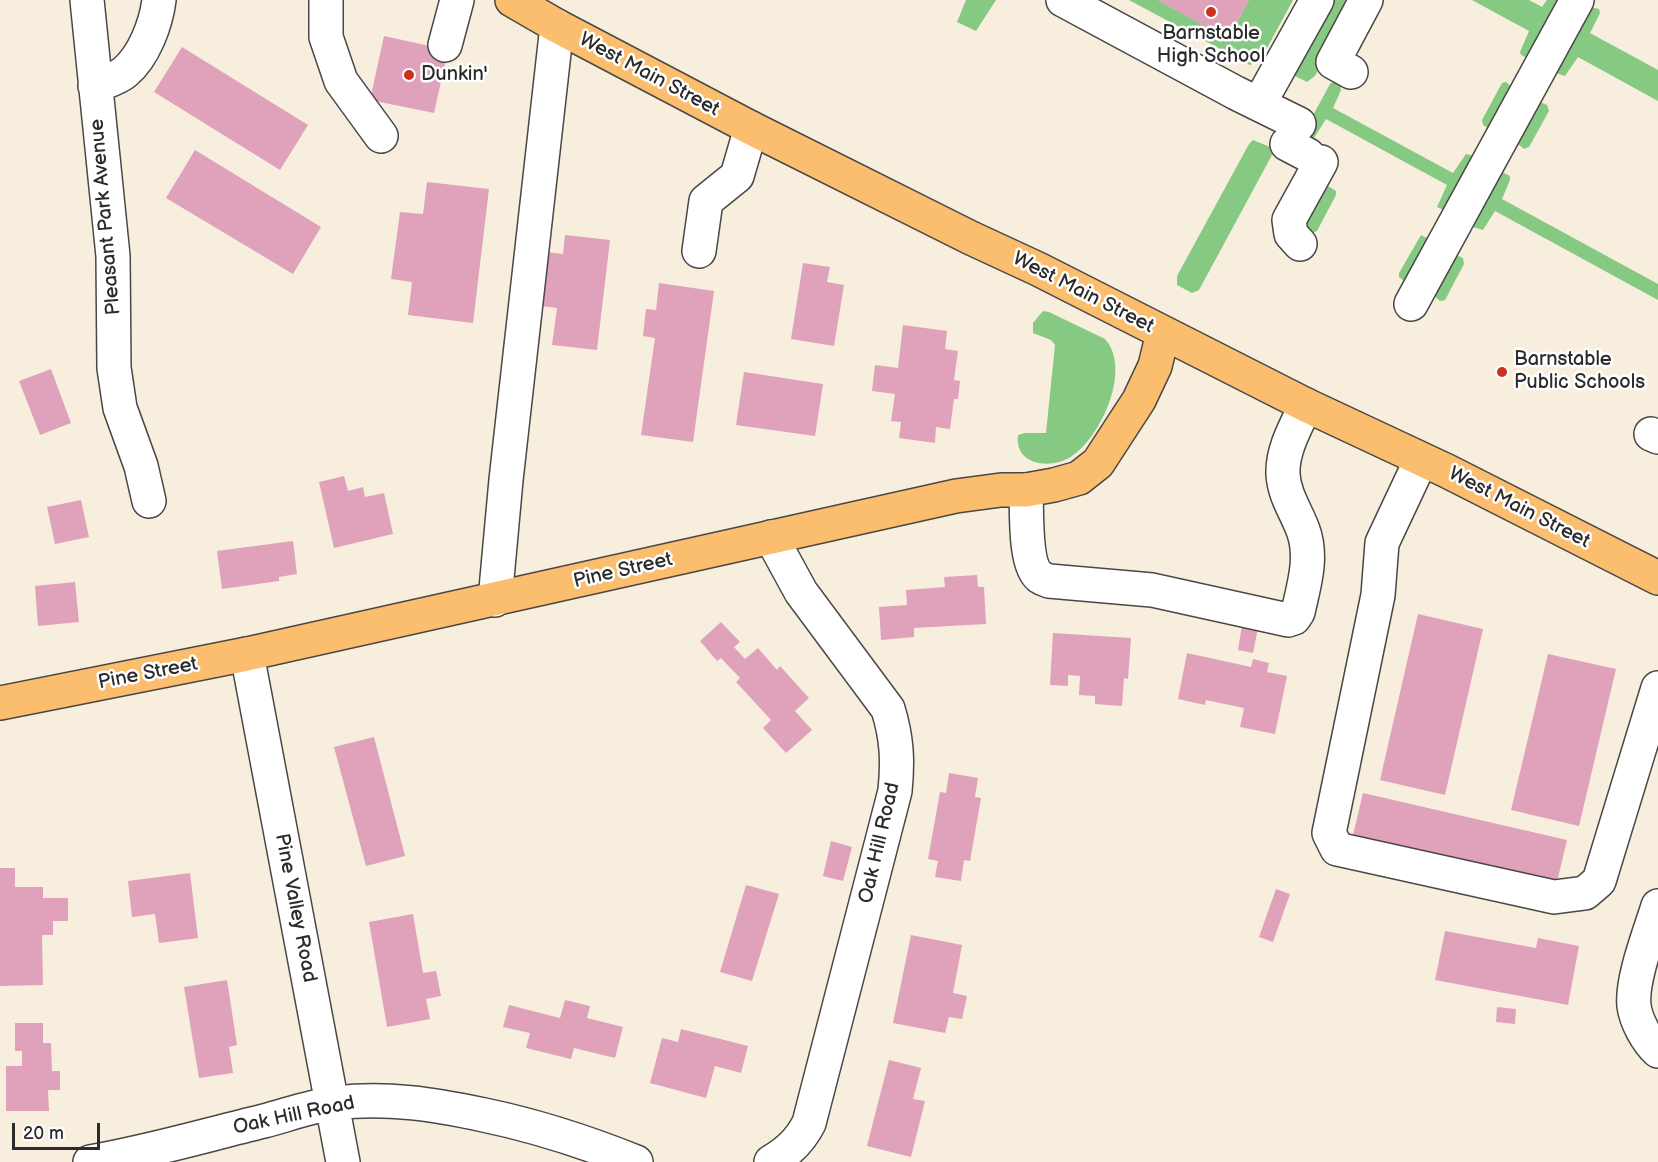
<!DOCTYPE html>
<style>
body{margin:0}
#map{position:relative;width:1658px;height:1162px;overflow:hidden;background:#f7eede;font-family:"Balsamiq Sans",sans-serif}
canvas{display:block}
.scale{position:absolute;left:12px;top:1123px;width:88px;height:27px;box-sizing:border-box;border:3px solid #2b2b2b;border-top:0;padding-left:8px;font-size:18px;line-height:21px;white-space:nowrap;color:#2b2b2b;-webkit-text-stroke:4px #fff;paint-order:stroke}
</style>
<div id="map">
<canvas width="1658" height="1162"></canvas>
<div class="scale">20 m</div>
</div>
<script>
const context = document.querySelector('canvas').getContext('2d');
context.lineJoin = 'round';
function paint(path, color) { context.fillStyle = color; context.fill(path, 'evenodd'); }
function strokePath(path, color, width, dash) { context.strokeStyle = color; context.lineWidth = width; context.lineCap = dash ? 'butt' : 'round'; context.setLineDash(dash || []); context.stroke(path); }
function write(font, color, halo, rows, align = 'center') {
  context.font = font + ' "Balsamiq Sans",sans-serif'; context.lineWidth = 5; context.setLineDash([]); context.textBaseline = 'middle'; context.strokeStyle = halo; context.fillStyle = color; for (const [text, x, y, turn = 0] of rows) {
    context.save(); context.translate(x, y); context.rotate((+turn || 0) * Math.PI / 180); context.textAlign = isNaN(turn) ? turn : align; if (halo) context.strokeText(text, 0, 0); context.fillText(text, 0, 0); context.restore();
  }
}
paint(new Path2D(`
 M966,0H996L976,31L957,22Z
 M1129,0H1158L1213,30L1236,24L1249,0H1293L1260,61L1250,65Z
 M1327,0H1356L1315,76L1307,82L1293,75Z
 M1472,0H1529L1542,7L1547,0H1562L1528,58L1521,55L1520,52L1529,31Z
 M1590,7L1599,9L1600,13L1590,33L1658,70V101L1578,57L1565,76L1556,73Z
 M1333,82L1340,85L1341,90L1333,108L1453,173L1466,154L1474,156L1446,211L1437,207L1447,185L1326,119L1314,138L1311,139L1304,132L1330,84Z
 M1506,82L1513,88L1488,128L1483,125L1482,120L1502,83Z
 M1540,102L1547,105L1549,111L1529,147L1524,149L1518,144V140Z
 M1253,140L1270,147L1272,155L1199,290L1192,293L1177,285V276L1249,144Z
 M1502,172L1510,176V180L1502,199L1658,284V300L1495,211L1483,230L1473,227L1472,225L1499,173Z
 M1328,186L1336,191V195L1317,231L1312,233L1305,226Z
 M1421,235L1430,240L1405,282L1399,277V273Z
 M1456,255L1463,258L1464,264L1445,300L1440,301L1433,295Z
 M1043,311L1049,312L1105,339C1132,369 1101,437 1072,456C1052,470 1014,466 1018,435L1025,433H1046L1055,345L1051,340L1033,333V323Z`), '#85c983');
paint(new Path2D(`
 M1158,0H1249L1236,24L1213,31Z
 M384,36L448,50L434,113L370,100Z
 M182,47L308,125L280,170L154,92Z
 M195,150L321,227L293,274L166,198Z
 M427,182L489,189L473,323L408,315L412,282L391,279L400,212L423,214Z
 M565,235L610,240L597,350L552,345L557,308L542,306L547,252L563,254Z
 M803,263L830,267L827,282L844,285L834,346L791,339Z
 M659,283L714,291L693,442L641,435L655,338L643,336L646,309L656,310Z
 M903,325L947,331L945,349L958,351L954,380L960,381L958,399H954L950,429L936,427L935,443L899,438L901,422L891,421L895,394L872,391L875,365L898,368Z
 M51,369L71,423L40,435L19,381Z
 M744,372L823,384L815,436L736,425Z
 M344,476L348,491L363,487L365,497L384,493L393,534L334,548L319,482Z
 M81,500L89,537L55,544L47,507Z
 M293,541L297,574L279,577V581L222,589L217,551Z
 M977,575L978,587H984L986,624L914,628V637L881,640L879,607L907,605L906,590L945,587L944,577Z
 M75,582L79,622L38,626L35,586Z
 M1418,614L1483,629L1445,795L1380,780Z
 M721,622L740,642L734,647L745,659L758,648L777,670L780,666L809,698L795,711L812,730L786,753L763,728L771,720L736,682L740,678L721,658L717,661L700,641Z
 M1242,625L1258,628L1253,653L1238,650Z
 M1053,633L1131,638L1128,679L1124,678L1122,706L1095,704V696L1079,695L1080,676L1068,675V686L1050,685Z
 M1187,653L1251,667L1253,659L1269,663L1267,672L1287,676L1275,734L1240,727L1244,708L1206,700L1205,705L1178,699Z
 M1548,654L1616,669L1579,826L1511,810Z
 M374,737L405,856L366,866L334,747Z
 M949,773L978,778L975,797L981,798L970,861L964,860L961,881L935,877L938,861L928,859L940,792L946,793Z
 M1363,793L1567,840L1557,882L1353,835Z
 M831,841L852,847L843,881L823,876Z
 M0,868H15V887H43V898H68V921H53V935H42L43,985L0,986Z
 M190,873L198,938L159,943L155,914L132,917L128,881Z
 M746,885L779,894L752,981L720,972Z
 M1276,889L1290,894L1273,942L1259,937Z
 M413,914L423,973L436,971L441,996L426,999L430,1019L387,1027L369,922Z
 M1445,931L1536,948L1538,938L1579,946L1568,1005L1435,980Z
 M911,935L962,945L953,993L967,996L962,1019L949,1017L945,1033L893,1023Z
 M227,980L237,1045L229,1047L233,1073L199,1078L184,987Z
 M565,1000L590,1006L587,1018L623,1027L615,1058L574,1048L571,1059L526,1048L530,1033L503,1027L509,1005L560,1018Z
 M1497,1007L1516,1009L1515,1024L1496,1022Z
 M15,1023H43V1043H51L52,1071H60V1090H48L49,1111H6V1066H22V1051H15Z
 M681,1029L748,1046L741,1073L715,1066L706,1098L650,1083L662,1038L678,1042Z
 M889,1060L921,1068L913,1099L925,1101L911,1157L867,1146Z`), '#e0a2bb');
const minor = new Path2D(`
 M87,0L113,256L114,368L120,408L141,466L149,501
 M326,0V37L341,81L381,136
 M1063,0L1236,93L1299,124
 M445,45L457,0
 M1351,72L1333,62L1366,0
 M95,86C104,82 117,79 125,72C144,56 156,24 159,0
 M1259,104L1317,0
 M1287,144L1308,155
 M1300,244L1291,234L1289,220L1321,162
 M699,251L706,201L737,176L751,128
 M1411,304L1577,0
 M1651,434L1658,437
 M1421,460L1382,543L1378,595L1329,833L1337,849L1554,897L1585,893L1599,881L1658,688
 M1026,490C1027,510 1024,565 1040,577C1043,579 1046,580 1049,581L1152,590L1288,620L1294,618L1298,612C1304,585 1313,557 1303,530C1296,511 1284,495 1283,474C1282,450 1296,426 1306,405
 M495,600L506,480L557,26
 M247,654L343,1162
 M1658,906C1650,932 1631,980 1634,1006C1636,1021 1647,1041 1658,1051
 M90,1162C149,1152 206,1135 264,1121C287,1115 311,1106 335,1103C387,1097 433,1104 484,1115C537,1126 586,1142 636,1162
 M771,1162C788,1152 800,1141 809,1123L895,791C898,761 897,738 888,709L801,592L771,537`);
const major = new Path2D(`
 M512,0L557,26L751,128L971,238L1038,269L1306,405L1447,471L1658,578
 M0,703L247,654L956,496L1001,490H1026L1054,485L1079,478L1098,463L1139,400L1155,366L1163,333`);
strokePath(minor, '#4a4846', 36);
strokePath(major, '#4a4846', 36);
strokePath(minor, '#fff', 33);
strokePath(major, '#fbbd6e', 33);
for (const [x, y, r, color] of [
 [1211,12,6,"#c8321e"],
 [409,75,6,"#c8321e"],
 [1502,372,6,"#c8321e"]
]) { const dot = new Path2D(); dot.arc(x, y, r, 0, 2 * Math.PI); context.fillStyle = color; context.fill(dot); strokePath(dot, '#fff', 2); }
write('20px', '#2b2b2b', '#fff', [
 ["Barnstable",1211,34,"center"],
 ["High School",1211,57,"center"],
 ["Dunkin'",421,75],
 ["Barnstable",1514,360],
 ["Public Schools",1514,383]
], 'left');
write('20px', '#2b2b2b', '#fff', [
 ["West Main Street",649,75,28],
 ["Pleasant Park Avenue",106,217,-95],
 ["West Main Street",1083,293,27],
 ["West Main Street",1519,508,27],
 ["Pine Street",623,571,-13],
 ["Pine Street",148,674,-11],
 ["Oak Hill Road",880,843,-77],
 ["Pine Valley Road",295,908,79],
 ["Oak Hill Road",294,1116,-12]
]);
</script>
